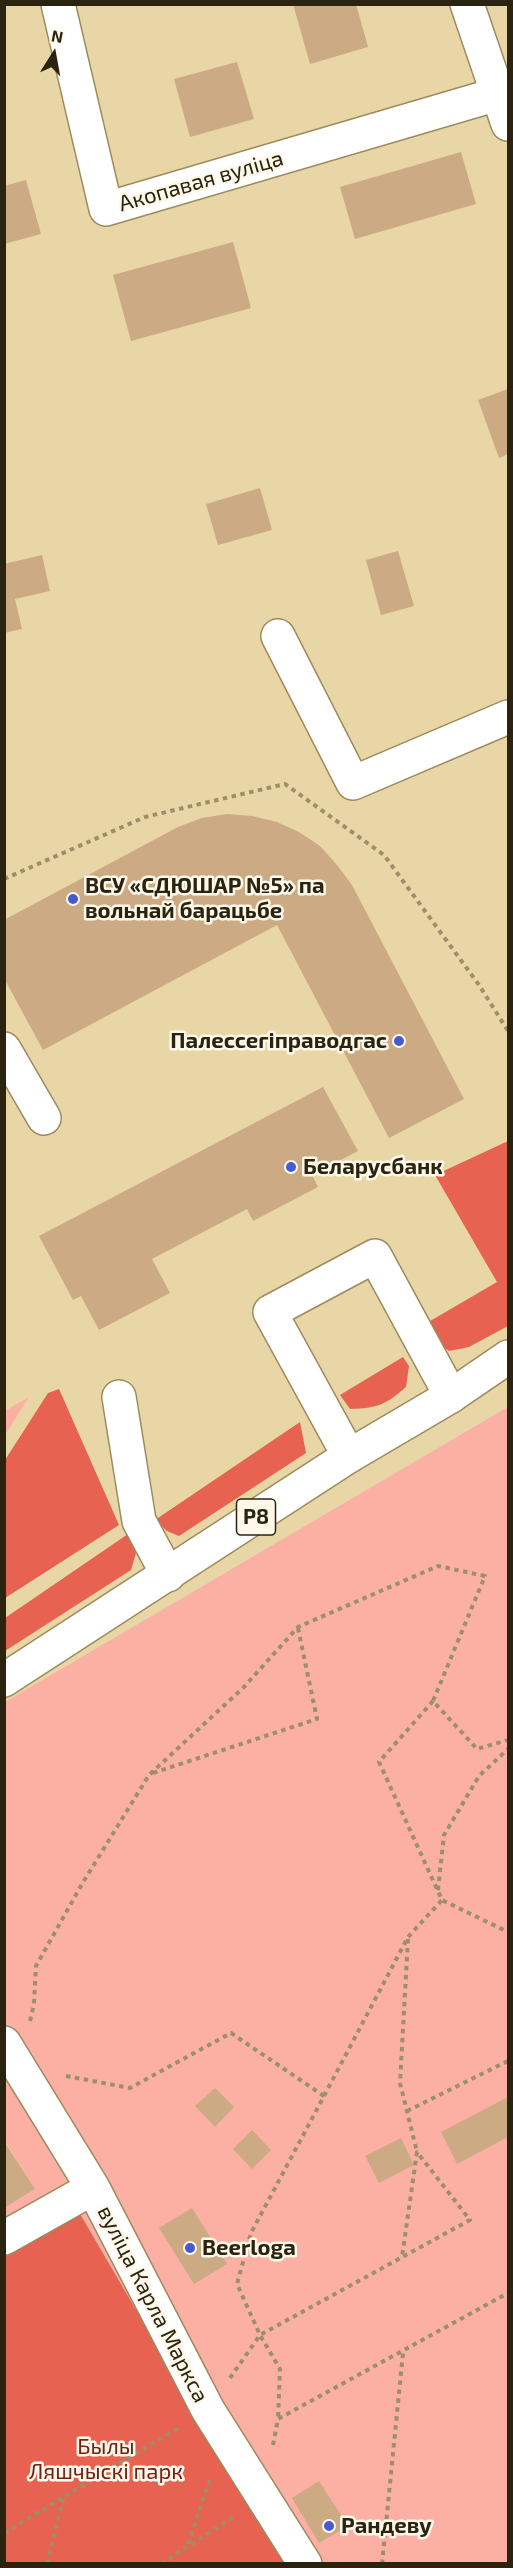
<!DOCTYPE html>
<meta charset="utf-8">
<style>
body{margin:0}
#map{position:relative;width:513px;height:2568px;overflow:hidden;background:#e8d6a6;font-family:"Exo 2",sans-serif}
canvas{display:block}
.frame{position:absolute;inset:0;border:6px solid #2a2310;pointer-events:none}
.north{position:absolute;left:24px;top:24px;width:60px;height:60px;-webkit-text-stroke:4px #fef8ea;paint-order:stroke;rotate:11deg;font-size:16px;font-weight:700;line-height:24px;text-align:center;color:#2a2310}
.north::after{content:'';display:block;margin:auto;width:21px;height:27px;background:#2a2310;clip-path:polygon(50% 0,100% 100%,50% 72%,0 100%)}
</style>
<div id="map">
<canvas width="513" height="2568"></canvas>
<div class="frame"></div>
<div class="north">N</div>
</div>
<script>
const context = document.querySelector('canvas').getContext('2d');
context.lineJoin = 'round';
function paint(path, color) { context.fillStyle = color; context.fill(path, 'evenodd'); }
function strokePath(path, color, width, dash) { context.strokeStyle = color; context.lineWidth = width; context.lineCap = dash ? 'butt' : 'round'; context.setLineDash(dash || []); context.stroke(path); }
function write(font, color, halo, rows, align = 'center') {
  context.font = font + ' "Exo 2",sans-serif'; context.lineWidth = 5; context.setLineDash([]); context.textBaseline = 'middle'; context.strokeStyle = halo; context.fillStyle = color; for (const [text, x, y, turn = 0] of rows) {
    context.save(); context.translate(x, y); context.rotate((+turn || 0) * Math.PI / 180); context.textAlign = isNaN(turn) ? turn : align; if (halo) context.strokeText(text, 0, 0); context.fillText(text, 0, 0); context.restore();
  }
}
paint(new Path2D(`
 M29,1397L5,1435V1411Z
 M508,1407V2563H5L4,2208L35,2189L5,2141V1702Z`), '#fcb0a3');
paint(new Path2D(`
 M508,1141V1326L469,1347L449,1351L433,1339L425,1324L497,1282L435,1175Z
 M403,1357L409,1366L406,1387C385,1405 378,1408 350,1409L340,1395Z
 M59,1389L119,1525L5,1598V1460L48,1393Z
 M300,1422L306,1453L179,1536L167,1531L155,1520Z
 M128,1534L136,1553L131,1570L5,1651V1618Z
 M80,2214L284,2563L5,2564V2254Z`), '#e76250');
paint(new Path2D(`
 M293,4H356L368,47L310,64Z
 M237,62L254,119L190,137L174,79Z
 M461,152L476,204L355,239L340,187Z
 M26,180L41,234L4,244V186Z
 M233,242L251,308L131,341L113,275Z
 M508,389V454L499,458L478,400Z
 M260,488L272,530L218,545L206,504Z
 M398,551L414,606L381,615L366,560Z
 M42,555L50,591L15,599L22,629L4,633V564Z
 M227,814L252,816L277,822L299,832L320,846L337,865L352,885L464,1099L389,1138L277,925L43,1050L4,978V920L178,827L202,818Z
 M323,1087L358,1151L312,1175L318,1187L253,1221L247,1209L152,1259L170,1293L99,1330L81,1296L73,1300L39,1236Z
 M215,2088L234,2107L215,2127L195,2106Z
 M508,2097V2137L457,2164L441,2132Z
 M252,2130L271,2150L252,2169L233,2149Z
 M401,2138L414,2165L379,2183L365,2156Z
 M4,2141L35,2189L4,2208Z
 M192,2208L227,2264L194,2284L159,2228Z
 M319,2481L348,2526L319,2543L292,2498Z`), '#ccaa83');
const minor = new Path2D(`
 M58,4L106,209L508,91
 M467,4L508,124
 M278,636L353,783L508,717
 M4,1049L44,1118
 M119,1397L139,1521L168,1575
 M349,1456L270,1312L375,1256L451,1396
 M4,2043L93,2188L208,2410L305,2564
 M4,2238L93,2188`);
const major = new Path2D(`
 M4,1680L349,1456L451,1396L508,1357`);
strokePath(minor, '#9c8b5d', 36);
strokePath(major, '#9c8b5d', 36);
strokePath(new Path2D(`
 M4,879L145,817L285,784L384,855L479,985L508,1031
 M433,1701L379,1762L442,1900L508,1932
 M153,1773L317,1719L298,1628
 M438,1890L444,1835L479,1776L508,1749
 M408,1939L400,2083L417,2152
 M30,2021L34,2004L36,1966L82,1884L149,1775L243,1688L298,1627L438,1566L485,1576L433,1701L477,1749L508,1740
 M66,2076L130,2088L231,2033L324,2096L251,2233L237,2284L260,2335L280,2369L278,2419
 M324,2096L408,1937L442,1900
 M407,2111L508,2061
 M230,2378L260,2335L470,2220L417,2152L402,2257
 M273,2445L278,2419L508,2293
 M4,2533L178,2428
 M188,2544L210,2480
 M47,2564L63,2499
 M161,2564L233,2517
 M382,2564L403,2353`), '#9d8f6a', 4, [4.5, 4.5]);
strokePath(minor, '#fff', 33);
strokePath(major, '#fff', 33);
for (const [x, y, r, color] of [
 [73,899,6,"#445cd0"],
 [399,1041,6,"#445cd0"],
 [291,1167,6,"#445cd0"],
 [190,2248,6,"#445cd0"],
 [329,2526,6,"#445cd0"]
]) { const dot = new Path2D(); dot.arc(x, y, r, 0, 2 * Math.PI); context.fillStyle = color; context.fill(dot); strokePath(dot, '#fef8ea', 2); }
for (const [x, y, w] of [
 [256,1517,39]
]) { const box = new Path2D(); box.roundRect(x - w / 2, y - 18, w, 36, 4.5); context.fillStyle = '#fef8ea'; context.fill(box); strokePath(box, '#2a2310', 1.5); }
write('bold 21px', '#2a2310', null, [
 ["Р8",256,1517]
]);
write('22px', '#2a2310', '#fef8ea', [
 ["Акопавая вуліца",201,181,-16],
 ["вуліца Карла Маркса",153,2304,63]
]);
write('bold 22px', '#2a2310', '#fef8ea', [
 ["ВСУ «СДЮШАР №5» па",85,886],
 ["вольнай барацьбе",85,911],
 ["Палессегіправодгас",387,1041,"right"],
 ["Беларусбанк",303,1167],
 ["Beerloga",202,2248],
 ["Рандеву",341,2526]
], 'left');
write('22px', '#742016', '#fef8ea', [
 ["Былы",106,2447],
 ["Ляшчыскі парк",106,2472]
]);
</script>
